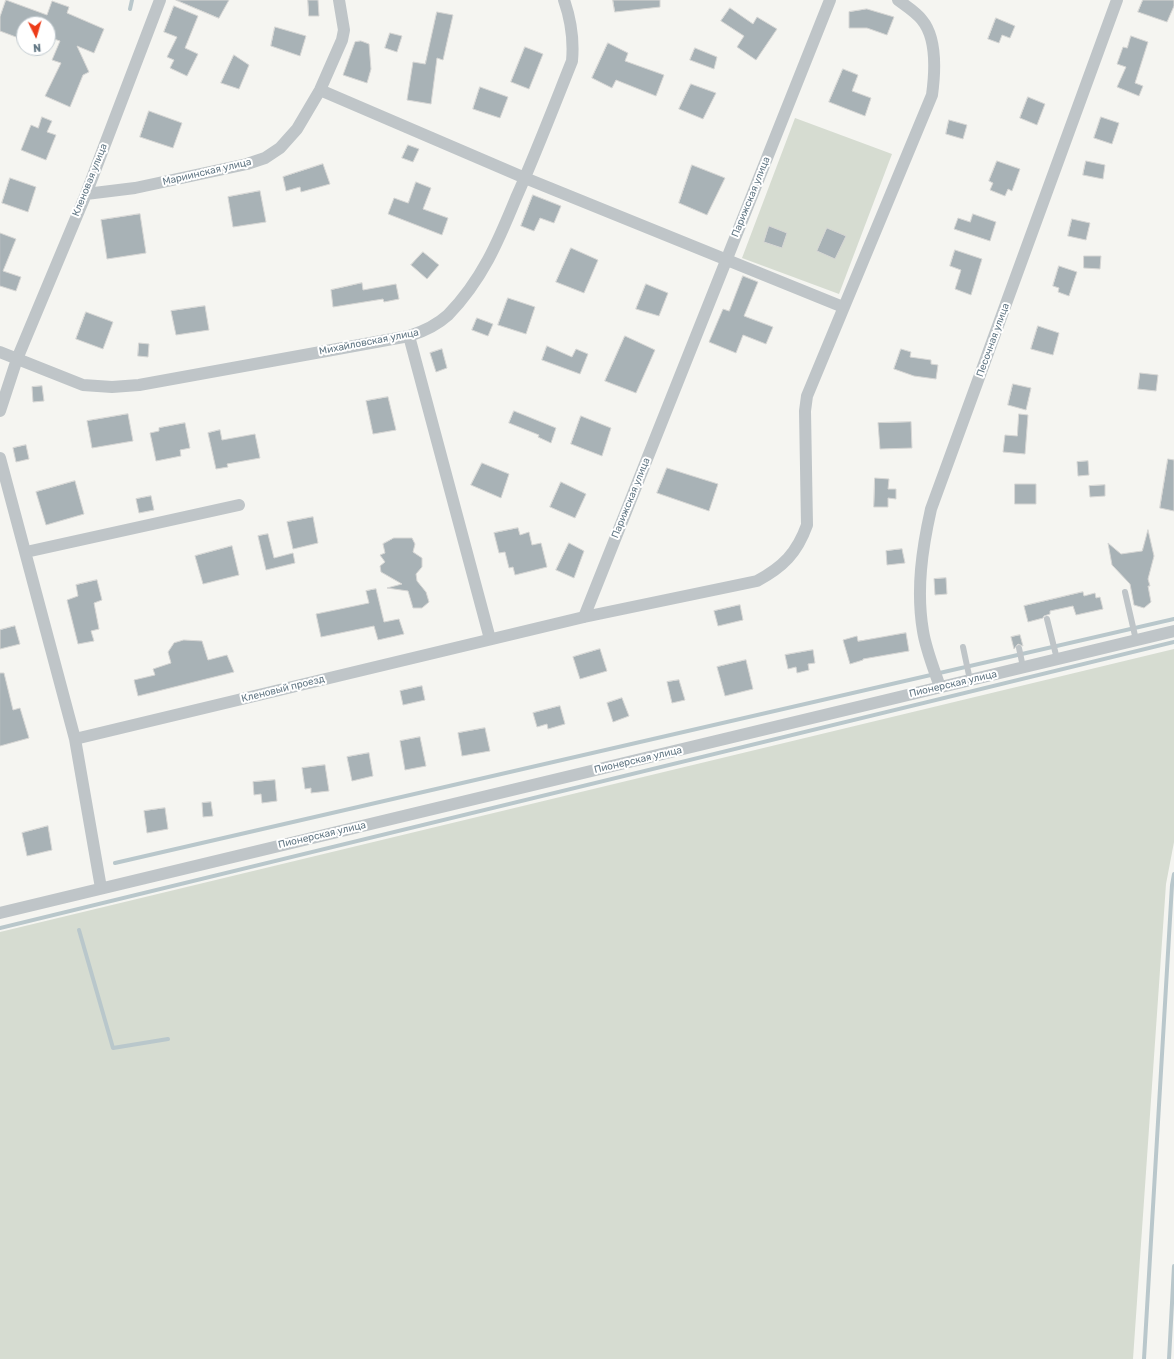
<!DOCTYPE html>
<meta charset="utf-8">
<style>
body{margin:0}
#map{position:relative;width:1174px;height:1359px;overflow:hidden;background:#f5f5f1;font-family:Rubik,sans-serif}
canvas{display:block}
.north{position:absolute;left:16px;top:16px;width:40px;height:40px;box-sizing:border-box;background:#fff;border:1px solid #c0c9ce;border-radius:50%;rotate:175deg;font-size:11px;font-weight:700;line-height:16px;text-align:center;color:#627784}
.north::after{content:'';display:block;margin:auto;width:14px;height:18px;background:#ed3c19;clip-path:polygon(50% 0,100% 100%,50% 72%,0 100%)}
</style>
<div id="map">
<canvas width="1174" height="1359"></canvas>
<div class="north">N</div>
</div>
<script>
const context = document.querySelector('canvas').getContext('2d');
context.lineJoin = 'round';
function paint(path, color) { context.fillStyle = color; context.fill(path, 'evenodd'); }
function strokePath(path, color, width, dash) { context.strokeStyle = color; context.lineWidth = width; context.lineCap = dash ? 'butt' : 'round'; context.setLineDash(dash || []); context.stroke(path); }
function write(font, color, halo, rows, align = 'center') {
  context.font = font + ' Rubik,sans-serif'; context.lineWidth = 4; context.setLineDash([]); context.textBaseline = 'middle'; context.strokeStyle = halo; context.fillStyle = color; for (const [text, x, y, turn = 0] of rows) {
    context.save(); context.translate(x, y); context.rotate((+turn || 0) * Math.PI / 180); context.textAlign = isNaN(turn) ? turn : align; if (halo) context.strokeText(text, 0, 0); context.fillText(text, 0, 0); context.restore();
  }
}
paint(new Path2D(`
 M795,118L892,154L839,294L742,258Z
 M1174,649V842L1166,884L1133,1359H0V932Z`), '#d6dcd1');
strokePath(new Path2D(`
 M130,9L132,0
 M115,863L1174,619
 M0,928L1174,642
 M79,930L113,1048L168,1039
 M1144,1359L1172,885L1174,874
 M1169,1359L1174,1266`), '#b9c7cb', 4);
const building = new Path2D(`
 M6,0L47,15L52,1L69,7L67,13L104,29L94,53L77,46L89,72L83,75L70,107L45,96L61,63L52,60L60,41L48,37V24H24V40L0,31V17Z
 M176,0H229L219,18Z
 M308,0H318L319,16H309Z
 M613,0H660V7L615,12Z
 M1143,0H1174V6L1167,22L1138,12Z
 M174,6L198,16L185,48L198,54L187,76L170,68L174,60L167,57L177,37L164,32Z
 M730,8L753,24L757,17L777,29L756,60L737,47L744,36L721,21Z
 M867,9L894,17L887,35L867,28H849V12Z
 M437,12L453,15L443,60L437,58L431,104L407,100L413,62L425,64Z
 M996,18L1015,26L1010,38L1002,35L999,43L988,39Z
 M275,27L306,36L300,56L271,46Z
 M390,33L402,36L397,52L385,48Z
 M1131,36L1148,42L1135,83L1143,86L1139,96L1117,87L1126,67L1117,64L1123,47L1127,48Z
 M361,41L369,44L371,69L367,83L343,75L355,42Z
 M608,43L628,53L625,61L664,75L656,96L616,80L612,88L592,78Z
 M525,47L543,54L529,89L511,82Z
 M695,48L717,57L714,69L690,60Z
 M234,55L249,65L239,89L221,83Z
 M843,69L858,75L852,91L871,98L865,116L829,102Z
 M691,84L716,93L703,119L679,109Z
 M480,87L508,97L500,118L473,109Z
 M1028,97L1045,104L1037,125L1020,118Z
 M149,111L182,123L173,148L140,137Z
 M42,117L52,121L47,132L56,135L46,160L21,150L31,125L38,128Z
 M1101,117L1119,123L1112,144L1094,138Z
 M949,120L967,125L963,139L946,134Z
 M408,145L419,149L413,162L402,158Z
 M997,161L1020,169L1012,191L1008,189L1005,196L990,190L993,183L989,181Z
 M1086,161L1105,165L1103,179L1083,175Z
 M323,164L330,184L301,192L300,187L286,191L283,177Z
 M692,165L725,178L707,215L679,203Z
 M10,178L36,187L28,212L2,203Z
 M416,182L431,188L423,209L448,218L442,235L388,214L394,198L408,203Z
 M260,191L266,222L233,227L228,197Z
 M533,195L561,206L554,223L540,218L534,231L521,226Z
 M140,214L146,253L107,259L101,220Z
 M973,214L996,222L990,241L954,229L958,218L970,222Z
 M1072,219L1090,223L1086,240L1068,236Z
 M769,226L787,233L782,248L764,242Z
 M827,228L846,236L835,259L817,251Z
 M0,233L16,239L3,271L21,277L16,291L0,286Z
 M571,248L598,260L584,293L556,282Z
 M955,250L982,259L971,295L955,289L961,270L950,266Z
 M423,252L439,265L427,279L411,265Z
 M1084,256H1101L1100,269L1084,268Z
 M1059,266L1077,272L1069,296L1058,292L1059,288L1053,286Z
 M743,276L758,282L744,316L773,327L766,344L743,335L736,353L709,342L723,309L729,311Z
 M362,283L363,290L396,284L399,299L384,302L383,299L333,307L331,290Z
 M646,284L668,293L659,316L636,309Z
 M508,298L535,307L526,334L498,325Z
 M205,306L209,330L176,335L171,311Z
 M86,312L113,322L103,349L76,339Z
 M477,318L493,324L488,336L472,330Z
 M1038,326L1059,333L1053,355L1031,349Z
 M625,336L655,350L636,393L605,381Z
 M139,343L149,344L148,357L138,356Z
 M547,346L572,357L576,349L588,354L580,374L542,360Z
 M442,349L447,368L436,372L430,353Z
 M901,349L911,352L910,357L931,360V364L938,365L936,379L914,376L894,369Z
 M1140,373L1158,375L1156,391L1138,389Z
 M1013,384L1031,388L1026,410L1008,405Z
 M42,386L44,401L33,402L32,387Z
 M388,397L396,430L373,434L366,401Z
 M514,411L556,428L551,443L538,437L539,435L509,423Z
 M128,414L133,441L92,448L87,421Z
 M1019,414L1028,415L1025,454L1003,452L1005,435L1017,436Z
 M581,416L611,428L602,456L571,444Z
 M911,422L912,448L880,449L878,423Z
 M185,423L190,448L180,450L181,456L156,461L150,433L159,431V428Z
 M220,430L222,440L255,434L260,458L227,464L228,467L216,469L208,433Z
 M26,445L29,459L16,462L13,448Z
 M1168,459L1174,460V511L1160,508Z
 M1088,461L1089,475L1078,476L1077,462Z
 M482,463L509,474L501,498L471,485Z
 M667,468L718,484L709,511L657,493Z
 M875,478L889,479L888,489H896V499L888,498V507H874Z
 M75,481L84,514L46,525L36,492Z
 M561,482L586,494L575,518L550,507Z
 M1015,484H1036V504H1015Z
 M1105,485V496L1090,497L1089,486Z
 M151,496L154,510L139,513L136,499Z
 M313,517L318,543L293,549L287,522Z
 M518,528L520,535L529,532L532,545L541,543L547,567L515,575L513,567L509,568L505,552L499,553L494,533Z
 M1148,530L1154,556L1148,579L1150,586H1148L1151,602L1144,608L1134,605L1130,584L1112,565L1108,543L1121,554L1142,551Z
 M268,534L274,558L293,553L295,563L266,570L258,536Z
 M394,538H412L415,544L413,552L422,558V567L416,574L417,581L426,592L429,602L422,608H413L408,591L387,588L402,584L381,572L380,566L385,562L380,555L385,553L383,544Z
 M569,543L584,551L574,578L556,570Z
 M232,546L239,575L203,584L195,556Z
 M902,549L905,563L887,565L886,551Z
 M946,578L947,594L935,595L934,579Z
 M97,580L102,600L94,603L99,629L91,631L94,641L78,644L67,600L78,596L76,585Z
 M376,589L384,622L399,619L404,634L378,640L374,626L321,637L316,614L369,603L366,591Z
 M1083,592L1084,596L1095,593L1096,598L1100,597L1103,609L1076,615L1073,606L1050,611V614L1044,616L1043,618L1028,622L1024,606Z
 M740,605L743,620L718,626L714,611Z
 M15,626L20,644L0,649V630Z
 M906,633L909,651L863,659V660L850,664L843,640L857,636L858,641Z
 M1020,635L1023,646L1018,644L1014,649L1011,637Z
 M184,640L202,641L208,660L227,655L234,672L138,696L134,680L155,675L153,669L171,663L168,652L174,643Z
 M600,649L607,671L580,679L573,657Z
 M813,650L815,663L808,664L809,670L797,673L796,667L788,669L785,655Z
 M746,660L753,689L725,696L717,667Z
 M0,673H4L13,710L20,708L29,738L0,746Z
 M679,680L685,700L672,703L667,682Z
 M422,686L425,700L403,705L400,691Z
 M622,698L629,716L613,722L607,703Z
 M560,706L565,724L548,729L547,724L537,727L533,713Z
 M485,728L490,751L462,756L458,733Z
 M420,737L426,766L405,770L400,741Z
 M369,753L373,776L352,781L347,757Z
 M325,765L329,791L311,793V788L305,789L302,768Z
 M275,780L277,801L262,803L261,794L254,795L253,782Z
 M211,802L213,816L203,817L202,803Z
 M165,808L168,829L147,833L144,811Z
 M48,826L52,850L27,856L22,833Z`);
paint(building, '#a8b2b6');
strokePath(building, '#d6d6d4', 1);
strokePath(new Path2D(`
 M1125,592L1136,640
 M1047,619L1057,659
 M963,647L970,680
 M1019,648L1023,667`), '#bfc5c8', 6);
strokePath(new Path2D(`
 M320,90L525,178L843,307
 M86,194L135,188L247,164L265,158L280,148L297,129L320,90L342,40L344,30L339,0
 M409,336L490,639
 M0,352L83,385L112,387L139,385L409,336C422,332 437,325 448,315C482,280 498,242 516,198C536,153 554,106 572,61C574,39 571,20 564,0
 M0,411L17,359L86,194L160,0
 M0,458L75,739L101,888
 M26,552L239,505
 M584,617L830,0
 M940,687C934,669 926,650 923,631C916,590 922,549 931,509L1117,0
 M75,739L584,617L757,581C783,567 797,553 807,525L805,411L807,396L932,95C935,73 937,38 922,20C916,12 906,6 898,0
 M0,913L1174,631`), '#bfc5c8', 12);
write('10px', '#627784', '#fff', [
 ["Мариинская улица",207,172,-13],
 ["Кленовая улица",90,180,-68],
 ["Парижская улица",751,197,-68],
 ["Песочная улица",993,340,-70],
 ["Михайловская улица",369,342,-11],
 ["Парижская улица",631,498,-68],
 ["Пионерская улица",953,684,-13],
 ["Кленовый проезд",283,689,-14],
 ["Пионерская улица",638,760,-13],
 ["Пионерская улица",322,835,-13]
]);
</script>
